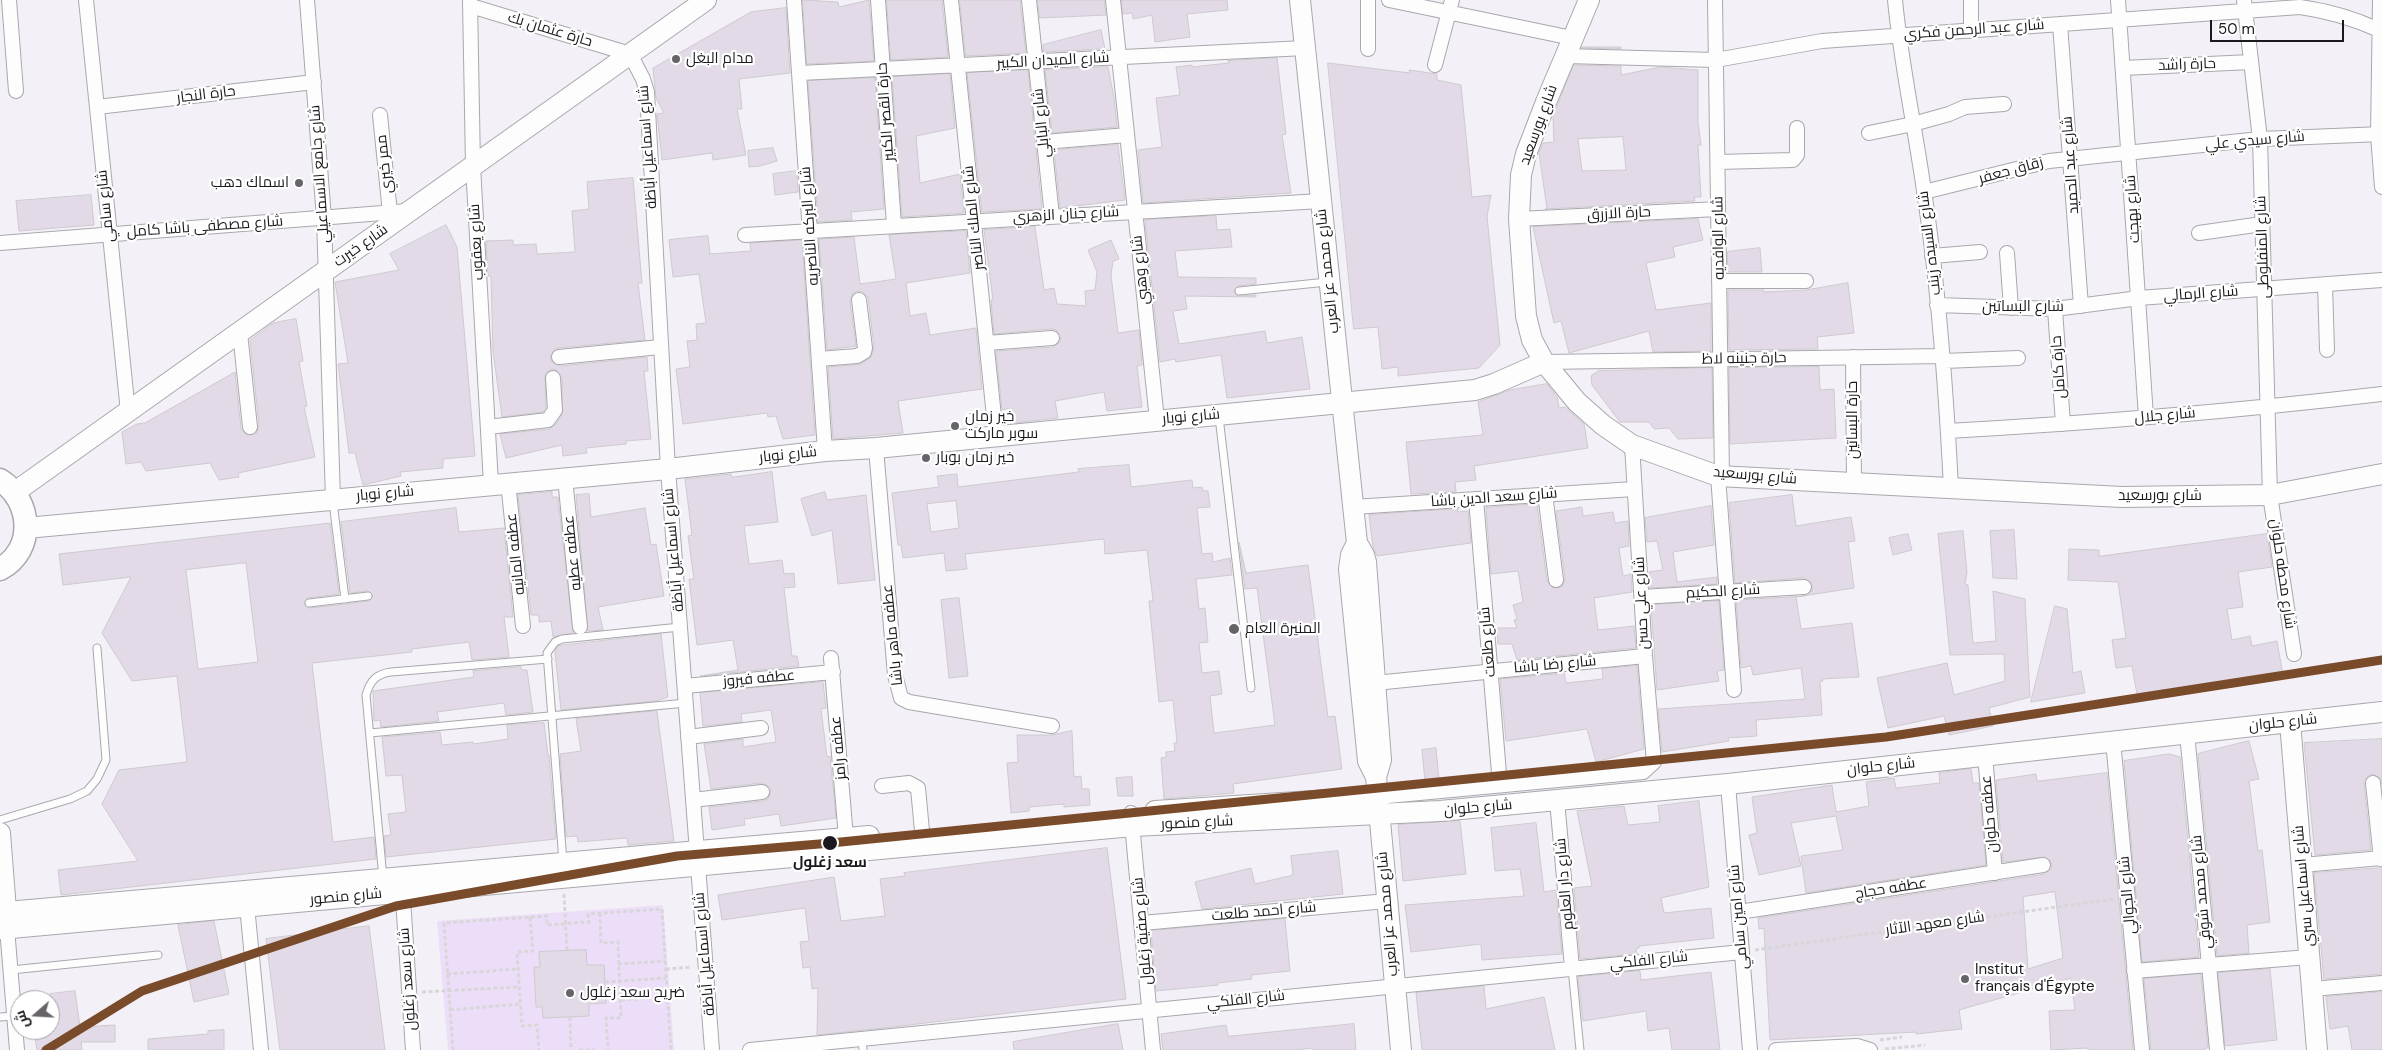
<!DOCTYPE html>
<meta charset="utf-8">
<style>
body{margin:0}
#map{position:relative;width:2382px;height:1050px;overflow:hidden;background:#f4f0f7;font-family:"DM Sans",Cairo,sans-serif}
canvas{display:block}
.north{position:absolute;left:10px;top:990px;width:50px;height:50px;box-sizing:border-box;background:#fff;border:1px solid #a4a3a5;border-radius:50%;rotate:251deg;font-size:14px;font-weight:700;line-height:20px;text-align:center;color:#1b191d}
.north::after{content:'';display:block;margin:auto;width:18px;height:22px;background:#676469;clip-path:polygon(50% 0,100% 100%,50% 72%,0 100%)}
.scale{position:absolute;left:2210px;top:20px;width:134px;height:22px;box-sizing:border-box;border:2px solid #1b191d;border-top:0;padding-left:6px;font-size:15px;line-height:18px;white-space:nowrap;color:#1b191d;-webkit-text-stroke:4px #fff;paint-order:stroke}
</style>
<div id="map">
<canvas width="2382" height="1050"></canvas>
<div class="north">ش</div>
<div class="scale">50 m</div>
</div>
<script>
const context = document.querySelector('canvas').getContext('2d');
context.lineJoin = 'round';
function paint(path, color) { context.fillStyle = color; context.fill(path, 'evenodd'); }
function strokePath(path, color, width, dash) { context.strokeStyle = color; context.lineWidth = width; context.lineCap = dash ? 'butt' : 'round'; context.setLineDash(dash || []); context.stroke(path); }
function write(font, color, halo, rows, align = 'center') {
  context.font = font + ' "DM Sans",Cairo,sans-serif'; context.lineWidth = 4.5; context.setLineDash([]); context.textBaseline = 'middle'; context.strokeStyle = halo; context.fillStyle = color; for (const [text, x, y, turn = 0] of rows) {
    context.save(); context.translate(x, y); context.rotate((+turn || 0) * Math.PI / 180); context.textAlign = isNaN(turn) ? turn : align; if (halo) context.strokeText(text, 0, 0); context.fillText(text, 0, 0); context.restore();
  }
}
paint(new Path2D(`
 M663,905L674,1050H448L437,921Z`), '#ecdef8');
const building = new Path2D(`
 M803,0L838,2L839,7L869,0L874,61L807,64Z
 M887,0H942L948,57L891,60Z
 M960,0H1020L1026,53L966,56Z
 M1038,0H1104L1106,15L1040,18Z
 M1122,0H1227L1228,10L1187,14L1190,37L1155,42L1152,15L1133,19L1132,13L1123,14Z
 M786,8L790,73L739,79L742,109H737L746,155L713,160L712,153L662,160L657,114L664,113L656,98L653,68L751,12Z
 M1101,30L1105,49L1043,52V45Z
 M1582,47H1621V49L1582,48Z
 M1277,58L1286,134L1282,135L1291,193L1143,203L1138,150L1162,147L1156,98L1180,95L1176,67L1192,65V67L1229,63L1228,61Z
 M1328,63L1410,73L1409,70L1437,74V80L1461,85L1472,197L1491,195L1487,216L1500,345L1479,368L1398,376V367L1382,369L1378,327L1354,329Z
 M1574,65L1621,66V75L1660,67L1698,70V122L1701,145H1698L1701,197H1694L1695,201L1545,209H1547L1539,153L1543,143L1554,142L1553,117ZM1623,137L1626,170L1582,171L1578,139Z
 M1108,67L1114,98L1117,127L1052,133L1045,70Z
 M1028,70L1042,209L982,212L967,73Z
 M950,74L955,128L916,136L920,183L960,174L964,213L902,217L892,77Z
 M875,78L884,209L851,212L852,220L818,222L808,81Z
 M1118,145L1125,200L1060,208L1054,150Z
 M773,148L777,161L760,166L749,167L748,151Z
 M797,171L798,192L775,195L773,174Z
 M633,178L642,283H638L645,340L558,348L554,350L550,357L552,362L560,366L647,357L648,371H644L651,439L626,441V444L586,448L587,453L563,456L562,445L506,458L500,434L549,429L555,425L562,415V377L556,370L552,369L545,374L546,407L543,412L502,417L493,351L491,276H488L486,241L513,240V245L536,244L537,254L575,252L572,211L589,209L587,182Z
 M91,195L94,225L19,231L16,201Z
 M1216,216L1217,230L1230,229L1232,247L1175,251L1178,277L1256,278V284L1238,286L1234,291L1237,296L1256,295V297L1185,296L1187,309L1173,311L1179,344L1265,331L1267,343L1302,337L1310,389L1227,398L1221,355L1176,362L1175,359L1160,362L1145,220Z
 M1698,219L1703,240L1673,247L1675,257L1646,263L1656,310L1711,303V351L1653,352L1649,331L1569,353L1561,321L1554,323L1533,227Z
 M446,225L457,247L475,456L443,459V468L400,472L401,476L363,485L355,453H349L338,364L348,363L335,282L399,270L390,254Z
 M1035,227L1044,290L1054,288L1057,304L1086,306L1085,291L1095,290L1097,272L1088,250L1111,240L1119,259L1113,261L1111,275L1118,333L1139,330L1142,365L1137,366L1142,407L1107,411L1104,392L1055,401L1058,418L1014,423L1011,408L1002,410L996,351L1053,347L1060,342L1061,337L1056,330L1051,329L994,334L991,300H993L984,230Z
 M966,231L970,273L906,283L910,316L926,313L930,335L976,328L982,389L898,401L903,433L833,439L828,367L861,364L871,357L874,347L868,298L863,292L858,291L853,293L850,301L856,346L827,350L819,239L854,237L860,284L896,279L889,235Z
 M708,236L710,254L751,251L750,243L802,240L815,435L783,439L776,416L768,417L767,413L683,424L676,369L690,367L687,341L697,340L696,324L706,323L699,274L673,277L669,240Z
 M1760,248L1762,272H1728L1727,252Z
 M1848,283L1854,333L1817,337L1818,349L1729,350L1728,290H1764V292L1806,290Z
 M296,319L303,361L299,362L307,406L304,407L315,457L238,473L239,477L219,480L210,463L146,471L141,462L126,464L122,432L137,424L145,423L235,372L241,428L247,435L256,434L259,426L250,340L273,323Z
 M1819,367L1820,390L1834,389L1836,438L1730,444L1729,368Z
 M1712,368L1713,438L1678,439L1669,428L1654,429L1649,422H1620L1592,385L1591,376L1598,371Z
 M1547,384L1557,397L1559,408L1565,407L1584,424L1588,448L1474,466L1476,480L1455,482L1456,492L1411,494L1406,442L1483,435L1478,402L1510,390Z
 M1129,465L1131,487L1192,480L1193,488L1202,487L1203,491H1208L1210,507L1197,508L1202,554L1212,553L1213,562L1230,558L1232,575L1196,579L1199,609L1205,608L1208,642L1199,643L1202,673L1219,671L1222,694L1210,696L1214,733L1275,725L1257,588L1245,589L1239,542L1246,573L1308,565L1328,717L1335,716L1342,769L1233,784L1234,793L1164,799L1161,758L1166,757V752L1175,751L1174,743H1177L1173,700L1159,702L1149,601H1153L1147,550L1105,554L1104,539L965,554L967,569L946,571L944,553L903,558L901,545H898L892,493L939,487L937,476L957,474L958,487L1079,472L1078,469ZM956,501L959,528L931,532L927,504Z
 M772,472L778,522L744,526L749,564L782,560L784,574L794,573L795,587L784,588L792,656H797L799,666L700,676L738,670L733,640L697,645L689,579H694L688,536L692,535L685,479L731,474L732,477Z
 M552,492V497H558L573,633L553,637L551,621L539,622V615H531L518,495Z
 M825,492L827,500L866,495L875,580L838,584L832,530L812,536L801,499Z
 M589,494L591,517L645,508L651,545L656,544L664,596L598,607L603,630L588,631L576,495Z
 M1792,495L1796,526L1851,517L1855,541L1848,542L1854,588L1796,597L1801,629L1852,623L1859,677L1822,679L1823,681L1820,682L1822,715L1756,720L1757,736L1728,738L1729,741L1662,752L1658,709L1805,699L1801,668L1753,675L1751,666L1741,668L1736,600L1805,596L1812,591V583L1803,578L1735,583L1729,503Z
 M1537,504L1547,581L1553,588L1562,587L1565,579L1556,511L1582,507L1583,516L1613,512L1615,523L1628,521L1629,546L1619,548L1623,576L1631,574L1632,592L1594,598L1598,630L1634,626L1636,648L1517,660L1512,644H1498L1497,628H1517L1514,620L1517,619L1513,605L1523,602L1518,571L1491,574L1486,508Z
 M1711,506L1714,545L1673,552L1677,582L1717,577V584L1650,588L1649,572L1663,570L1657,541L1647,542L1645,518Z
 M456,508L459,532L504,528L513,617H504L509,657L472,660L469,642L412,649V652L312,663L333,842L374,837L376,859L61,895L58,870L138,861L102,804L119,770L187,762L177,676L132,681L102,633L131,577L63,585L59,554L330,523L339,594L308,598L304,604L309,608L346,604L369,601L373,596L368,591L350,593L341,522ZM246,563L258,662L198,669L186,570Z
 M1458,509V512L1468,511L1471,543L1377,556L1373,547L1369,515Z
 M2014,530L2017,579L1993,578L1990,531Z
 M1963,531L1967,572L1965,584L1968,585L1973,643L1996,641L1993,591L2025,599L2030,697L1989,708L1993,726L1949,735L1944,716L1888,728L1877,678L1947,663L1954,695L2005,681L2004,654L1950,655L1938,534Z
 M1908,534L1912,550L1893,555L1889,538Z
 M2267,534L2272,567L2238,572L2243,607L2227,609L2232,640L2250,636L2252,646L2277,641L2283,675L2138,700L2132,666L2116,668L2112,640L2126,638L2118,582L2068,580L2069,549L2099,550V556Z
 M959,598L968,676L949,678L941,600Z
 M1719,601L1724,670L1717,671L1719,681L1657,690L1651,605Z
 M2055,606L2067,609L2073,673L2081,671L2085,693L2031,702Z
 M661,634L668,697L656,701L561,710L555,652L558,646Z
 M1637,666L1644,749L1596,762L1587,729L1506,741L1500,679L1564,673L1566,683L1603,679L1602,669Z
 M521,667L522,670H527L533,712L506,715L504,703L437,712L439,721L381,727L380,720L374,721L373,691L474,677L473,671Z
 M823,682L826,708L821,709L827,757L830,756L836,818L781,826L779,814L744,819L745,825L712,830L709,807L763,801L768,799L771,791L769,786L761,783L711,789L704,744L743,739V747L776,742L771,710L741,714L742,722L703,726L700,693Z
 M657,711L674,841L628,845L627,838L578,842L577,836L566,837L560,754L581,751L576,719Z
 M544,723L548,755H549L556,839L386,857L384,836L391,835L388,814L406,812L402,775L386,776L382,737L440,732L442,745L473,742V744L508,739L507,725Z
 M1072,731L1074,777L1081,776L1082,789H1089L1090,805L1064,807V804L1029,807V811L1011,813L1007,763L1018,762L1017,735H1051Z
 M2382,739V785L2380,778L2373,774L2368,776L2364,783L2371,850L2315,855L2304,743Z
 M2249,741L2259,779L2249,781L2258,851L2262,850L2270,922L2247,925L2249,953L2217,956L2198,754Z
 M1436,748L1439,780L1425,782L1422,750Z
 M2169,754L2180,757L2199,957L2142,962L2124,761Z
 M1971,769L1973,783H1979L1986,865L1806,893L1801,856L1843,850L1836,816L1791,823L1801,866L1759,875L1749,835L1757,833L1752,797L1832,785L1836,812L1869,806L1866,782L1894,778L1896,788L1940,783L1939,773Z
 M2107,773L2133,1050H2088V1048L2051,1050L2049,1011L2075,1010L2071,978L1959,1010L1962,1029L1916,1034V1032L1770,1040L1764,928L1759,929L1758,918L2045,874L2051,869L2052,864L2046,857L2003,862L1996,780L2036,774L2037,781ZM2055,892L2063,958L2028,969L2023,897Z
 M1132,777L1133,796H1118L1116,778Z
 M1699,801L1709,887L1661,898L1664,913L1711,908L1714,938L1639,946V948L1636,949L1637,954L1580,959L1574,888L1592,886L1577,811L1624,806L1628,825L1660,822L1658,806Z
 M1460,821L1466,874L1403,881L1398,825Z
 M1536,823L1544,892L1556,890L1562,954L1482,960L1481,944L1411,952L1405,905L1524,896L1520,869L1495,871L1491,828Z
 M1107,848L1126,999L884,1028L817,1035L818,988L812,989L810,967L803,968L800,942L809,941L805,908L722,920L718,895L834,877L841,921L885,916L880,879L905,876L904,873Z
 M1338,851L1343,894L1202,909L1195,882L1251,868L1255,884L1293,875L1291,856Z
 M2382,868V974L2324,979L2314,873Z
 M1285,919L1290,971L1251,975L1252,979L1218,983V985L1156,991L1151,931Z
 M214,921L229,994L194,1002L178,925Z
 M369,926L385,1050H280L266,939Z
 M586,950L587,965H604L606,1003L589,1004V1016L543,1018L542,1007H536L534,967H540L539,952Z
 M2270,969L2277,1040L2225,1046L2218,973Z
 M1640,971L1641,980L1711,972L1720,1050H1672L1669,1028L1648,1031L1646,1011L1583,1021L1578,977Z
 M2201,974L2208,1048H2205V1050H2151L2144,979Z
 M1484,986L1486,1009L1544,997L1555,1050H1422L1416,993Z
 M75,991L80,1027L115,1025V1042H81L82,1050H37L34,1030H50V994Z
 M2382,992V1050H2352L2348,1026L2330,1029L2326,997Z
 M1118,1024L1123,1050H1014L1013,1042Z
 M1354,1024L1356,1050H1313V1048L1295,1050H1163L1161,1034L1226,1025L1228,1036Z
 M224,1030V1050H148V1039L208,1034V1031Z`);
paint(building, '#e2dae7');
strokePath(building, '#cdcacf', 1);
const lane = new Path2D(`
 M1239,291L1327,282
 M1219,417L1251,688
 M333,502L345,599
 M309,603L368,596
 M370,733L686,703
 M0,820L70,799L87,791L97,779L106,760L97,648
 M563,862L547,653L555,642L562,639L680,627
 M383,878L366,695C370,681 376,674 391,672L548,659
 M1572,968L1580,1050
 M11,970L158,955
 M0,1017L14,1016
 M862,1039L863,1050`);
const street = new Path2D(`
 M9,0L16,91
 M86,0L128,412
 M307,0L324,218L333,499
 M470,0L473,166L491,484
 M794,0L825,451
 M878,0L894,225
 M951,0L996,436
 M1029,0L1052,216
 M1113,0L1157,420
 M1389,0L1572,38
 M1715,0L1722,476
 M1895,0C1901,64 1915,127 1924,191C1939,289 1946,389 1951,488
 M1971,0V31
 M2118,0L2146,417
 M2244,0L2260,139L2270,495L2294,654
 M2380,0L2378,135L2382,187
 M471,6L630,54L643,79L647,92L668,469L712,1050
 M2060,24L2081,306
 M1368,49V0
 M1565,56L1716,60L1822,41L2300,7C2329,11 2353,18 2379,30
 M1435,65L1452,0
 M2123,68L2251,62
 M800,73L1305,48
 M97,107L314,82
 M380,115L390,213
 M1869,133L1913,124L1949,114L1965,107L2004,104
 M1044,142L1127,135
 M1718,162L1793,160L1797,155V128
 M1924,192L2049,161L2260,139L2382,134
 M1519,219L1718,209
 M2199,233L2262,224
 M745,235L1321,201
 M0,243L408,211
 M2007,253L2011,308
 M1932,256L1980,252
 M1719,281H1806
 M2325,284L2327,350
 M1937,305L2055,309L2139,298L2382,280
 M2055,309L2063,424
 M240,333L250,427
 M987,343L1052,338
 M559,357L660,347
 M1853,357L1854,483
 M819,359L857,356L864,352L865,348L859,300
 M1944,361L2018,358
 M1544,362L1943,356
 M488,427L548,420L555,410L553,378
 M1948,431C2093,423 2238,411 2382,394
 M876,448L895,675L901,698L909,702L1052,726
 M1718,476L1734,690
 M565,478L580,627
 M508,482L523,626
 M1545,494L1556,580
 M1476,499L1500,785
 M1353,507L1634,489
 M1642,597L1804,587
 M831,658L846,838
 M1375,683L1645,656
 M685,686L833,672
 M2187,733L2217,1050
 M688,737L761,728
 M2113,741L2142,1050
 M1985,755L1995,873
 M2373,783L2381,859
 M1728,784L1750,1050
 M882,786L909,783L918,788L922,831
 M1377,797L1643,772L1654,762L1645,656L1632,445
 M693,800L762,792
 M1557,800L1572,968
 M1131,813L1153,1050
 M2302,865L2382,858
 M402,884L413,1050
 M247,906L261,1050
 M1739,912L2043,865
 M1142,923L1387,901
 M7,928L17,1050
 M2134,971L2309,957
 M2312,989L2382,983
 M750,1050L1742,952
 M1776,1050L1857,1046L1870,1050`);
const secondary = new Path2D(`
 M1300,0L1357,543L1364,555L1366,562L1381,760L1376,777
 M1589,0L1546,102L1526,154L1521,175L1519,219L1526,316L1532,340L1544,362L1577,402L1603,425L1632,445L1718,476L2122,497L2270,495L2382,474
 M15,492L706,0
 M26,528L668,469L825,451L876,448L1475,390L1494,384L1544,362
 M1357,543L1351,555L1349,569L1368,761L1376,777L1401,1050
 M2290,722L2317,1050
 M1155,811L1377,797
 M0,833L7,923
 M7,912L869,836
 M0,929L1133,826L1440,811L1728,784L2382,712`);
const primary = new Path2D(`
 M0,480C32,500 36,550 0,569`);
strokePath(lane, '#aaa7ad', 9);
strokePath(street, '#aaa7ad', 16);
strokePath(secondary, '#aaa7ad', 22);
strokePath(primary, '#aaa7ad', 25);
strokePath(new Path2D(`
 M564,894L567,951
 M600,913L601,943L618,942L621,1018H606L608,1050
 M530,917L533,951L517,952L522,1026L537,1025L539,1050
 M1755,950L2113,899
 M618,964L665,961
 M666,969L692,967
 M447,974L518,969
 M605,982L666,978
 M422,992L519,987
 M621,1000L668,997
 M450,1010L520,1004
 M570,1017L571,1050
 M1880,1040L1902,1037
 M1885,1049L1925,1045
 M453,1050L444,923L547,916V925L589,922L588,914L662,909L671,1050
 M579,1050H595`), '#d8d6d9', 3, [4, 2.5]);
strokePath(lane, '#fdfdfe', 7);
strokePath(street, '#fdfdfe', 14);
strokePath(secondary, '#fdfdfe', 20);
strokePath(primary, '#fdfdfe', 22);
strokePath(new Path2D(`
 M46,1050L142,991L396,906L677,856L831,843L1886,737L2382,660`), '#7a4b2a', 9);
for (const [x, y, r, color] of [
 [676,59,5,"#676469"],
 [299,183,5,"#676469"],
 [955,426,5,"#676469"],
 [926,458,5,"#676469"],
 [1234,629,6,"#676469"],
 [830,843,8,"#1b191d"],
 [1965,979,5,"#676469"],
 [570,993,5,"#676469"]
]) { const dot = new Path2D(); dot.arc(x, y, r, 0, 2 * Math.PI); context.fillStyle = color; context.fill(dot); strokePath(dot, '#fff', 2); }
write('15px', '#1b191d', '#fff', [
 ["حارة عثمان بك",550,30,17],
 ["شارع عبد الرحمن فكري",1974,30,-4],
 ["شارع الميدان الكبير",1053,61,-3],
 ["حارة راشد",2187,65,-2],
 ["حارة النجار",206,95,-7],
 ["حارة القصر الكبير",886,112,-94],
 ["شارع البابلي",1042,123,-96],
 ["شارع بورسعيد",1539,125,-70],
 ["شارع سيدي علي",2255,141,-5],
 ["شارع اسماعيل أباظة",648,147,-94],
 ["ممر خيري",385,164,-96],
 ["شارع عبد الحميد",2071,165,-94],
 ["زقاق جعفر",2011,171,-15],
 ["شارع جامع الاسماعيلي",320,174,-94],
 ["شارع سامي",106,206,-96],
 ["شارع بهجت",2133,209,-94],
 ["حارة الازرق",1619,214,-3],
 ["شارع جنان الزهري",1066,215,-3],
 ["شارع الملك الناصر",974,218,-96],
 ["شارع البركه الناصريه",810,226,-94],
 ["شارع مصطفى باشا كامل",205,227,-4],
 ["شارع الوافديه",1719,238,-91],
 ["شارع يعقوب",477,242,-93],
 ["شارع السيده زينب",1930,243,-97],
 ["شارع خيرت",361,246,-35],
 ["شارع المنفلوطى",2263,247,-92],
 ["شارع وهبي",1141,270,-96],
 ["شارع محمد عز العرب",1328,271,-96],
 ["شارع الرمالي",2201,294,-4],
 ["شارع البساتين",2023,307],
 ["حارة جنينه لاظ",1744,359,-1],
 ["حارة كامل",2059,367,-94],
 ["شارع جلال",2165,416,-5],
 ["شارع نوبار",1191,417,-5],
 ["حارة البساتين",1853,420,-90],
 ["شارع نوبار",788,455,-6],
 ["شارع بورسعيد",1755,476,5],
 ["شارع نوبار",385,494,-5],
 ["شارع بورسعيد",2160,496],
 ["شارع سعد الدين باشا",1494,498,-4],
 ["شارع اسماعيل أباظة",674,550,-95],
 ["عطفه عطيه",573,553,-96],
 ["عطفه المانيه",516,554,-96],
 ["شارع محطه حلوان",2282,574,82],
 ["شارع الحكيم",1723,592,-3],
 ["شارع علي حسن",1642,603,-93],
 ["عطفه ماهر باشا",893,635,-96],
 ["شارع طلعت",1488,642,-95],
 ["شارع رضا باشا",1555,665,-5],
 ["عطفه فيروز",759,679,-5],
 ["شارع حلوان",2283,723,-6],
 ["عطفه رامز",839,748,-95],
 ["شارع حلوان",1881,767,-6],
 ["شارع حلوان",1478,808,-5],
 ["عطفه حلوان",1990,814,-95],
 ["شارع منصور",1197,823,-3],
 ["شارع دار العلوم",1565,884,-95],
 ["شارع اسماعيل سري",2304,886,-95],
 ["عطفه حجاج",1891,889,-9],
 ["شارع محمد شوقي",2202,892,-95],
 ["شارع الجوالي",2128,895,-95],
 ["شارع منصور",346,897,-5],
 ["شارع احمد طلعت",1264,912,-5],
 ["شارع محمد عز العرب",1388,914,-95],
 ["شارع امين سامي",1739,917,-95],
 ["شارع معهد الآثار",1935,924,-8],
 ["شارع صفية زغلول",1143,931,-95],
 ["شارع اسماعيل أباظة",705,954,-95],
 ["شارع الفلكي",1649,961,-6],
 ["شارع سعد زغلول",408,979,-94],
 ["شارع الفلكي",1246,1000,-6]
]);
write('15px', '#1b191d', '#fff', [
 ["مدام البغل",686,59],
 ["اسماك دهب",289,183,"right"],
 ["خير زمان",965,417],
 ["سوبر ماركت",965,434],
 ["خير زمان بوبار",936,458],
 ["المنيرة العام",1245,629],
 ["Institut",1975,970],
 ["français d'Égypte",1975,987],
 ["ضريح سعد زغلول",580,993]
], 'left');
write('bold 15px', '#1b191d', '#fff', [
 ["سعد زغلول",830,863]
]);
</script>
